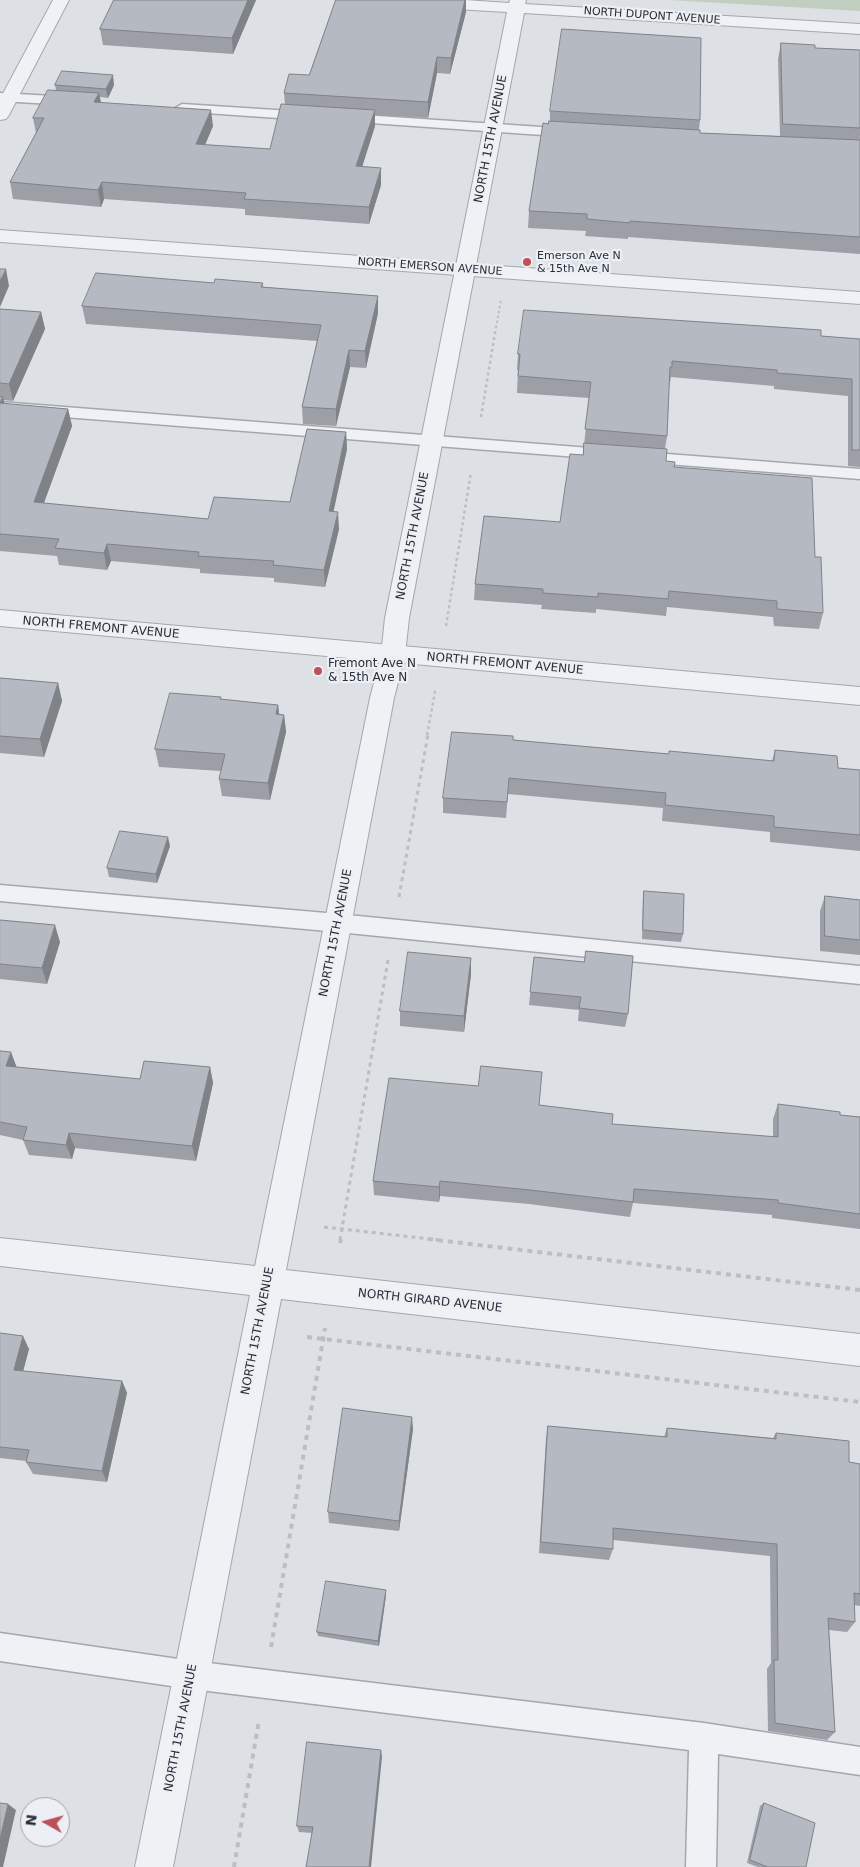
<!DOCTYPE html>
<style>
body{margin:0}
#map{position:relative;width:860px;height:1867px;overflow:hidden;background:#dde0e5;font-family:"DejaVu Sans",sans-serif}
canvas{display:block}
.north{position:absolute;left:20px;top:1797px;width:50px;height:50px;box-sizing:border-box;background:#eceff3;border:1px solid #9ea2a9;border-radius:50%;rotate:277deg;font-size:14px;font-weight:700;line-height:20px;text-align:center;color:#292e3a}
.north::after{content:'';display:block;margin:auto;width:18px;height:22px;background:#bd5059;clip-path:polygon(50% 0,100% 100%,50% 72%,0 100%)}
</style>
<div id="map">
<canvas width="860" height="1867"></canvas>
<div class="north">N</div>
</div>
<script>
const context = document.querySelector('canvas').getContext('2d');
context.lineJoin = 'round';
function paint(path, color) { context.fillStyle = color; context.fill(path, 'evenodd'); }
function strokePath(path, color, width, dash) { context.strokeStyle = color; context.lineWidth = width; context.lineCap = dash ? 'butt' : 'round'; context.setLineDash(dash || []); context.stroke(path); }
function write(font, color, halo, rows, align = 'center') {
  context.font = font + ' "DejaVu Sans",sans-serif'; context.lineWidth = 4.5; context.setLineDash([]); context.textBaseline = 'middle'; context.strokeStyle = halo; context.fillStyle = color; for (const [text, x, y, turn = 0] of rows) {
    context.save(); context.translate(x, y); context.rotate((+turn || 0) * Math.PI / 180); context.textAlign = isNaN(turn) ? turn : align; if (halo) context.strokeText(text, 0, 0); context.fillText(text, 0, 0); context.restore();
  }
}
paint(new Path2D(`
 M669,0H860V11Z`), '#c2cebf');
const service = new Path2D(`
 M0,93L70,97L77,101L70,105L0,101Z
 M182,104L307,112L314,116L307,120L177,111L175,108Z
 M347,114L571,129L578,133L571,137L342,121L340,118Z
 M0,402L860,469V479L0,412Z
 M0,885L338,914L860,966V984L338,932L0,901Z
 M0,1633L192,1661L704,1723L860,1747V1775L718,1754L716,1867H686L689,1750L192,1689L0,1661Z`);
const minor = new Path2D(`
 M53,0H69L9,115L6,119L0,120V99Z
 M377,0H465L509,3L510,0H526L525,4L860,24V34L524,13L409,618L405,655L394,698L286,1270L860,1334V1366L281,1299L173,1867H135L250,1295L0,1266V1238L255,1266L370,698L381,655L385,618L507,12L385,5L379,3Z`);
const tertiary = new Path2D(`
 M0,230L860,292V304L0,242Z
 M0,610L860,687V705L0,626Z`);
strokePath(service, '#a3a7ae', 3);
strokePath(minor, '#a3a7ae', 2);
strokePath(tertiary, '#a3a7ae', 2);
strokePath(new Path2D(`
 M496,328L501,300`), '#bcbec4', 2, [2.5, 2.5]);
strokePath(new Path2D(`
 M481,417L496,327
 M446,626L471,472
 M427,735L435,692L433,690`), '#bcbec4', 2.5, [3, 3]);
strokePath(new Path2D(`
 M399,897L428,734
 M324,1227L439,1240
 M340,1240L388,960`), '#bcbec4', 3, [4, 4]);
strokePath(new Path2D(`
 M428,1239L860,1290
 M340,1243L341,1239
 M307,1337L860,1402
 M271,1647L325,1328
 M234,1867L259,1720`), '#bcbec4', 4, [5, 5]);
paint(service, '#eff1f4');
paint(minor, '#eff1f4');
paint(tertiary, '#eff1f4');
paint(new Path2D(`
 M114,0H256L233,54L103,45L100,29Z
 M336,0H466V12L450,74L437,73L428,118L375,115V126L362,167L381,185L369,224L245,215V209L104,199L101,207L13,199L10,182L36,133L33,118L56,90L55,85H114L108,98L100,97L101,103L213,126L205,145L270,149L285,105L284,93L309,75Z
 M781,43L815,48L860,50V254L628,237V239L585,236L586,231L528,228L529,211L548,124L550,121V111L700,120L699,130L700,133L780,136L778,59Z
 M214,283H263V287L378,296V313L366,368L350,367L336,426L303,424L302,407L317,341L86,324L82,306Z
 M0,309L41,312L45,329L13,401L3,400L4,404L68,409L72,426L44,503L208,519L290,502L346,432L347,449L333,511L339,529L325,587L274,582V578L200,573V569L111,561L107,570L59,565L57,556L0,551Z
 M821,336L860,339V467L848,466V396L774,389V386L671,377L670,383H669L667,436L665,449L666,461L815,557L823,613L819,629L774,626L773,617L667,607L666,616L596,609V613L541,609L542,605L474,600L475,584L560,522L583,455L589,398L517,393L518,370H517L518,354Z
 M0,678L58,683L62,701L44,757L0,753Z
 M221,697V699L278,705L279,714L284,715L286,732L270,800L222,796L219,779L221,771L159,767L155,749Z
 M513,740L669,754L772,761L775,750L838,768L860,770V851L770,842V832L662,821L663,808L508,794L506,818L443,813V798Z
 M170,846L157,883L109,877L107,868Z
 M644,891L683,934L681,942L642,939L643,900Z
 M825,896L860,900V955L820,951V911Z
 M0,920L60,942L47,984L0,979Z
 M534,957L628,1014L625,1027L578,1021L579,1010L529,1005Z
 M471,958V974L464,1032L400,1026V1011Z
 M0,1050L16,1067L140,1079L210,1067L213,1083L196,1161L75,1148L72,1159L29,1155L23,1140L0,1135Z
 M778,1104L840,1115L860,1117V1229L772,1218V1215L633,1203L630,1217L529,1204L440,1196L439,1202L374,1195L373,1181L539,1105L612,1124L773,1137V1119Z
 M0,1333L29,1349L23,1371L122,1381L127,1393L107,1482L33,1474L26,1462V1461L0,1458Z
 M548,1426L664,1437L667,1428L773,1438L776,1433L849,1462L860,1464V1606L854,1605L855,1622L847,1632L829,1630L835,1732L827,1740L768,1731L767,1669L771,1663L770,1556L613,1540V1549L609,1560L539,1553L546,1439Z
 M413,1429L399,1531L329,1523L328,1512Z
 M386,1590V1595L379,1646L318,1636L317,1632Z
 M382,1757L312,1833L299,1832L297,1826Z
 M764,1803L806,1867H758L747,1863L760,1806Z`), '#9c9fa6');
paint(new Path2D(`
 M248,0H256L233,54L232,38Z
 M465,0H466V12L450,74L451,58Z
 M437,57V73L428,118V102Z
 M113,75L114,85L108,98L106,89Z
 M99,93L102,109L94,102Z
 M211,110L213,126L198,161L196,144Z
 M375,110V126L357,183L356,166Z
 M381,168V185L369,224V207Z
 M102,182L104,199L101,207L98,190Z
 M6,269L9,286L0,307V281Z
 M378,296V313L366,368L365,351Z
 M41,312L45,329L13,401L9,384Z
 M349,350L350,367L336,426V409Z
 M3,397L7,414L0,403Z
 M68,409L72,426L38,519L34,502Z
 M346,432L347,449L330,528L329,511Z
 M338,512L339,529L325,587L324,570Z
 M107,544L111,561L107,570L104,553Z
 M58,683L62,701L44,757L40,739Z
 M278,705L280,723L276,714Z
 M284,715L286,732L270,800L268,783Z
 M168,837L170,846L157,883L156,874Z
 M55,925L60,942L47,984L42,968Z
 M471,958V974L464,1032V1016Z
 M11,1052L17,1068L6,1066Z
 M210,1067L213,1083L196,1161L192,1146Z
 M69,1133L75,1148L72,1159L66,1145Z
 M440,1181V1196L439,1202V1187Z
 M23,1336L29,1349L20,1383L14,1370Z
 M122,1381L127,1393L107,1482L102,1471Z
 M412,1417L413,1429L399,1531V1521Z
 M386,1590V1595L379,1646L378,1641Z
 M381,1750L382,1757L371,1867H369Z
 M8,1804L16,1810L3,1867H0V1839Z`), '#7f8287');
const building = new Path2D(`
 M114,0H248L232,38L100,29Z
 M336,0H465L451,58L437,57L428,102L284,93L289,74L309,75Z
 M562,29L701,38L700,120L550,111Z
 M781,43L815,45V48L860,50V128L783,124Z
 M62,71L113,75L106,89L55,85Z
 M48,90L99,93L94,102L211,110L196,144L270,149L281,104L375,110L356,166L381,168L369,207L244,199L246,193L102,182L98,190L10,182L44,118H33Z
 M549,121L700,130V133L860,140V237L630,221V223L587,219V214L529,211L543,123L548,124Z
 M0,269H6L0,281Z
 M96,273L214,283L215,279L263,283L261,287L378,296L365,351L349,350L336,409L302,407L321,325L82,306Z
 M0,309L41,312L9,384L0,383Z
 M524,310L821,330V336L860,339V450H852V379L777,373V370L672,361V367H670L667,436L585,429L591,382L518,376L520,354H518Z
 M0,397H3L0,403Z
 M0,403L68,409L34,502L208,519L214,497L290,502L307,429L346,432L329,511L338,512L324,570L273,565L274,561L198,556L199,552L107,544L104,553L55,548L59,539L0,534Z
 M584,443L667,449L666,461L675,462L674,467L812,478L815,557H821L823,613L777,609V601L669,591L668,599L598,593V597L543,593V589L475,584L484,516L560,522L570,454L583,455Z
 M0,678L58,683L40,739L0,736Z
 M170,693L221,697L220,699L278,705L276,714L284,715L268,783L219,779L225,754L155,749Z
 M452,732L513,736V740L669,754V751L774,761L775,750L837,756L838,768L860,770V835L774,827V816L665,805L666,793L509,778L507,802L443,798Z
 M120,831L168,837L156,874L107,868Z
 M644,891L684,894L683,934L643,930Z
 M825,896L860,900V940L825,936Z
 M0,920L55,925L42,968L0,964Z
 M586,951L633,956L628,1014L579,1008L581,997L530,992L534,957L584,962Z
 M408,952L471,958L464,1016L400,1011Z
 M0,1051L11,1052L6,1066L140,1079L144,1061L210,1067L192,1146L69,1133L66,1145L23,1140L27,1127L0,1122Z
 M481,1066L542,1072L539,1105L613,1114L612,1124L778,1137V1104L840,1112V1115L860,1117V1214L778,1203V1200L634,1189L633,1202L530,1190L440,1181L439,1187L373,1181L389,1078L478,1086Z
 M0,1333L23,1336L14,1370L122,1381L102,1471L26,1462L29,1450L0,1447Z
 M343,1408L412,1417L399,1521L328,1512Z
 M548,1426L667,1437V1428L776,1439V1433L849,1441V1462L860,1464V1594L854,1593L855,1622L828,1618L835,1732L775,1723L774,1660H778L777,1544L613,1528V1549L541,1542Z
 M326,1581L386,1590L378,1641L317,1632Z
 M307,1742L381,1750L369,1867H306L313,1827L297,1826Z
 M0,1803L8,1804L0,1839Z
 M764,1803L815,1823L806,1867H768L750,1860Z`);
paint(building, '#b5b9c1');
strokePath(building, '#7f8287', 1);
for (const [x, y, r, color] of [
 [527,262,5,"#bd5059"],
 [318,671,5,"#bd5059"]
]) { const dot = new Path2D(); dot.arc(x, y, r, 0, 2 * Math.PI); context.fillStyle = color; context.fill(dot); strokePath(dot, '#eceff3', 2); }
write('11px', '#292e3a', '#eceff3', [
 ["NORTH DUPONT AVENUE",652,16,4],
 ["NORTH EMERSON AVENUE",430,267,4]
]);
write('11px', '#292e3a', '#eceff3', [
 ["Emerson Ave N",537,256],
 ["& 15th Ave N",537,269]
], 'left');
write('12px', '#292e3a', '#eceff3', [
 ["NORTH 15TH AVENUE",491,139,-79],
 ["NORTH 15TH AVENUE",413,536,-79],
 ["NORTH FREMONT AVENUE",101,628,5],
 ["NORTH FREMONT AVENUE",505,664,5],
 ["NORTH 15TH AVENUE",336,933,-79],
 ["NORTH GIRARD AVENUE",430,1301,6],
 ["NORTH 15TH AVENUE",258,1331,-79],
 ["NORTH 15TH AVENUE",181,1728,-79]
]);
write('12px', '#292e3a', '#eceff3', [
 ["Fremont Ave N",328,664],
 ["& 15th Ave N",328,678]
], 'left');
</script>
